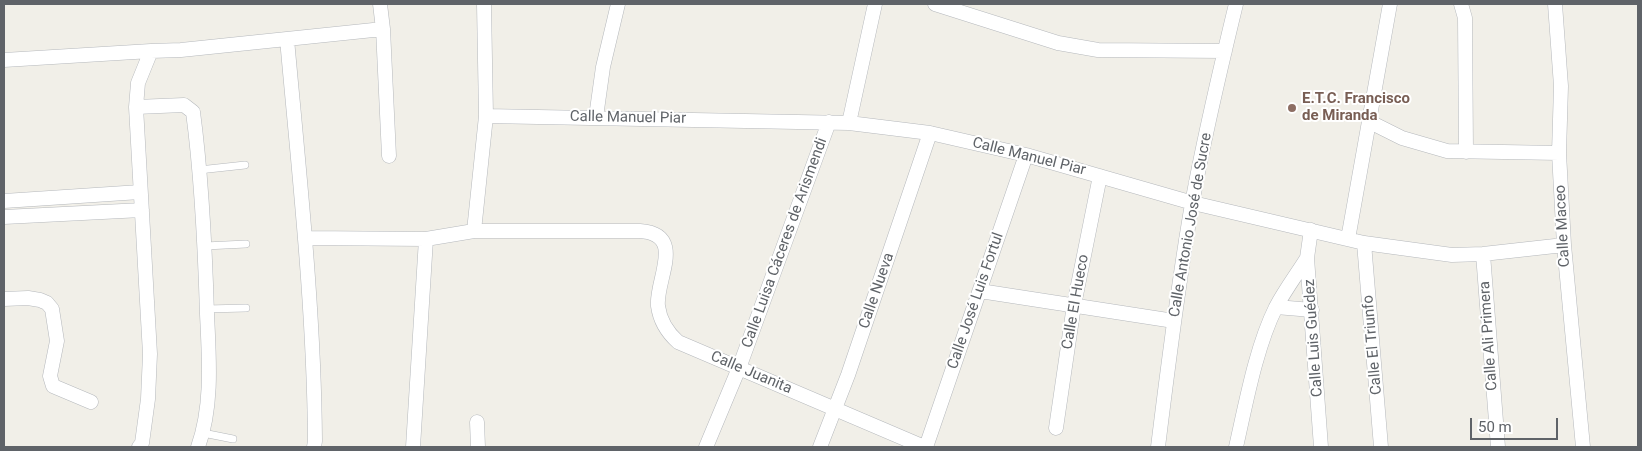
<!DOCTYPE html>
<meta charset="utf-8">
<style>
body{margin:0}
#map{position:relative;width:1642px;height:451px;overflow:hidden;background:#f1efe8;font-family:Roboto,sans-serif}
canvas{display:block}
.frame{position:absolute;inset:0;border:5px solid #5f6368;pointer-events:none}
.scale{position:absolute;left:1470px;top:418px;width:88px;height:22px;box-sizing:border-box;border:2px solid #5f6368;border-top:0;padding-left:6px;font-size:15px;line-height:18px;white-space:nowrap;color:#5f6368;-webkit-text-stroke:4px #fff;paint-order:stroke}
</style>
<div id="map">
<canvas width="1642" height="451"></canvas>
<div class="frame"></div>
<div class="scale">50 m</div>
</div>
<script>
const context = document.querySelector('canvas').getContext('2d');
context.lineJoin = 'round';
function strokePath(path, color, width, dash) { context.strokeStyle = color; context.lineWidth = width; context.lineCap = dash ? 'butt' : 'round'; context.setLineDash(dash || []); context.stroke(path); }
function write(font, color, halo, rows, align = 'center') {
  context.font = font + ' Roboto,sans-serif'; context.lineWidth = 4; context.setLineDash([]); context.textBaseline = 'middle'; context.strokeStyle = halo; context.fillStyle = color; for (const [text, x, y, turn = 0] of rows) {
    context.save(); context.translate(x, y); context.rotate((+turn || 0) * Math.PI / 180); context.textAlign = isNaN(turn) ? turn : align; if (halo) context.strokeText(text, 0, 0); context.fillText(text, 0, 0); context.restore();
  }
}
const service = new Path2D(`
 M199,170L245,165
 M205,246L246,244
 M207,309L246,308
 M203,433L233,439`);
const minor = new Path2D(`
 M380,4L383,29L389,156
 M935,4L1058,43L1098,50L1225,51
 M1461,4L1465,18L1466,152
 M1555,4L1561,86L1559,153L1564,245L1583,447
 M287,39C299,173 314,307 315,441L314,447
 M4,60L151,51
 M136,107L184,105L193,112C202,179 205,247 207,314C209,358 213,405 198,447
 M486,116L849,123L930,133L1026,155L1193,203L1364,243L1452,255L1483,254L1564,245
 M596,117L603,67L618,4
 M1370,122L1402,138L1447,151L1559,153
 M849,123L875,4
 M4,201L140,192
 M4,217L142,210
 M1311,230L1307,258L1321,447
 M474,231L486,116L484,4
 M305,238L426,239L474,231H640C687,234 655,281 658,306C660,321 668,333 678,342L924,447
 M1348,239L1390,4
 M1364,243L1381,447
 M1483,254L1498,447
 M980,291L1174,321
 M4,299L28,298L40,300L47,303L52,309L57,341L50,376L53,386L91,402
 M1276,307L1312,310
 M477,422L478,447
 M1056,428L1074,305L1100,176
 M139,447L142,443L148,399L150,354L136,107L138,83L151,51L181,50L383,29
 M413,447L426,239
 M706,447L739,368L829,122
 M820,447L848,375L930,133
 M926,447L1026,155
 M1158,447C1168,366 1178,284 1192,204C1204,137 1220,70 1236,4
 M1236,447C1246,403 1256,347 1276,307C1285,290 1297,274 1307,258`);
strokePath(service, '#b5b8bc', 8);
strokePath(minor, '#b5b8bc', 15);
strokePath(service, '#fff', 7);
strokePath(minor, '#fff', 14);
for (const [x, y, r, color] of [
 [1292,108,5,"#8d6e63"]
]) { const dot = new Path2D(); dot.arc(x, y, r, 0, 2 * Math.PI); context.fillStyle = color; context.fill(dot); strokePath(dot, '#fff', 2); }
write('bold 15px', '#785e54', '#fff', [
 ["E.T.C. Francisco",1302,99],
 ["de Miranda",1302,116]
], 'left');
write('15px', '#5f6368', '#fff', [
 ["Calle Manuel Piar",628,118,1],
 ["Calle Manuel Piar",1029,157,14],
 ["Calle Antonio José de Sucre",1191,225,-80],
 ["Calle Maceo",1563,226,-93],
 ["Calle Luisa Cáceres de Arismendi",785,243,-70],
 ["Calle Nueva",877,291,-71],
 ["Calle José Luis Fortul",976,301,-71],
 ["Calle El Hueco",1076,302,-80],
 ["Calle Ali Primera",1489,336,-94],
 ["Calle Luis Guédez",1314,338,-94],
 ["Calle El Triunfo",1373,345,-95],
 ["Calle Juanita",751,373,23]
]);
</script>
